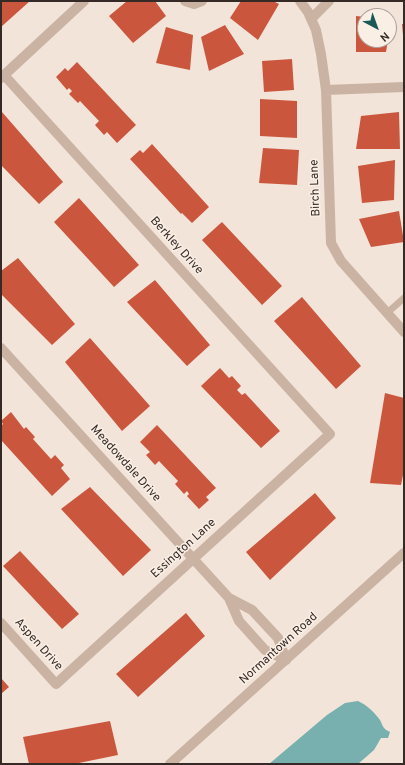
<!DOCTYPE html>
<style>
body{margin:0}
#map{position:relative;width:405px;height:765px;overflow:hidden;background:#f2e4d9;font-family:Overpass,sans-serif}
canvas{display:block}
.frame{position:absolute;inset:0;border:2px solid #362a26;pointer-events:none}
.north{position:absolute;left:357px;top:8px;width:40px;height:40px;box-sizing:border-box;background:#faefe5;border:1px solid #aca099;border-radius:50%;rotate:139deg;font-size:11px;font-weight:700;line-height:16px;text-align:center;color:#362a26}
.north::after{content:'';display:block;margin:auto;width:14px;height:18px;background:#1a5958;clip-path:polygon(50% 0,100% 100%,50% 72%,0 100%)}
</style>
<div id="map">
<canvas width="405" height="765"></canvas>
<div class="frame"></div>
<div class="north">N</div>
</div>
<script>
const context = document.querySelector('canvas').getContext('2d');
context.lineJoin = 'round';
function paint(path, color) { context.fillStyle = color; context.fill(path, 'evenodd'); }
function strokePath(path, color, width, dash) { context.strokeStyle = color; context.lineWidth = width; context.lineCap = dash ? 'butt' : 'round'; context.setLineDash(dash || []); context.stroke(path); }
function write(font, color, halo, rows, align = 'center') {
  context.font = font + ' Overpass,sans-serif'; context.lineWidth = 3; context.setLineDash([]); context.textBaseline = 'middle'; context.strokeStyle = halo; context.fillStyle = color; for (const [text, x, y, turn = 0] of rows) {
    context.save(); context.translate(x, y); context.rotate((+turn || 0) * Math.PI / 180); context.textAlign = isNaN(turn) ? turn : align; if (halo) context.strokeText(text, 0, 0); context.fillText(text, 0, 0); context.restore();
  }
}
paint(new Path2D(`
 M358,701C367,705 374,712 380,720C383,726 383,729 390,732L388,738H381L374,750L358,764H269L327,715L345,703Z`), '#77b0af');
paint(new Path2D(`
 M1,1H30L1,27Z
 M127,1H155L166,16L133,43L109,16Z
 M241,1H273L279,4L258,40L230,18Z
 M356,16L365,17V40H388L386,52H356Z
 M402,24H404V35H403Z
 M225,25L244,54L209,71L201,37Z
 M166,27L193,35L190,70L156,63Z
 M292,59L294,90L264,92L262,61Z
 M77,62L136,125L117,143L107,132L104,135L95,125L99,121L80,101L78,103L69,94L72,91L69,88L67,90L56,77L65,68L68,71Z
 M260,99L297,101V138L260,136Z
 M2,112L63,182L39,204L1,165Z
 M399,112L400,149H356L361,116Z
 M152,144L209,207L192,223L182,213L181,214L130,159L140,150L143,153Z
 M263,148L299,150L297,185L259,183Z
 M395,160L394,200L362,203L358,166Z
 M79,198L139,265L114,287L54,222Z
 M399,211L404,242L371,247L359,219Z
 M222,222L282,286L262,305L202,240Z
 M18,258L75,324L52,345L1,294V271Z
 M155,280L210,345L187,366L127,302Z
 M302,297L361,366L336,389L274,321Z
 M90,338L150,406L122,431L65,362Z
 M220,368L229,378L232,376L241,386L237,390L242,395L245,393L280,431L261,448L201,386Z
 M385,393L404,398V470L401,485L370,483Z
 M11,412L24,429L26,427L35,437L33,439L51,459L55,455L64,465L61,468L70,479L52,496L1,440V426L3,424L1,421Z
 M157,425L216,488L206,497L209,500L199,509L187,496L189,494L187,491L184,494L175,484L178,481L159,461L155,465L146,455L150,452L140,442Z
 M90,487L151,550L123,576L61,509Z
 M315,493L336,518L270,580L246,552Z
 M20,551L79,614L62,629L3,566Z
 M186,613L205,636L138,697L116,674Z
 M1,678L9,687L1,694Z
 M110,721L118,755L74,764H29L23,737Z`), '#cb563e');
strokePath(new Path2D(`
 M387,313L404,298`), '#cbb3a4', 7);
strokePath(new Path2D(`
 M185,1L194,4L202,1
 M300,1L308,12L316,30L321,54L326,90L331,243L341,261L404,332
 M311,19L329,1
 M1,78L84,1
 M326,90L404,87
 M1,348L229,598L239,621L265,650L286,660
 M229,598L252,610L278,638L286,660
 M1,623L56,684L330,434L4,75`), '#cbb3a4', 10);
strokePath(new Path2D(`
 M170,764L404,553`), '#cbb3a4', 10);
write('12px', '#362a26', '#faefe5', [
 ["Birch Lane",316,188,-92],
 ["Berkley Drive",176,246,48],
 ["Meadowdale Drive",125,464,48],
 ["Essington Lane",184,549,-42],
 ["Aspen Drive",38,645,48],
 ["Normantown Road",279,649,-42]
]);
</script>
